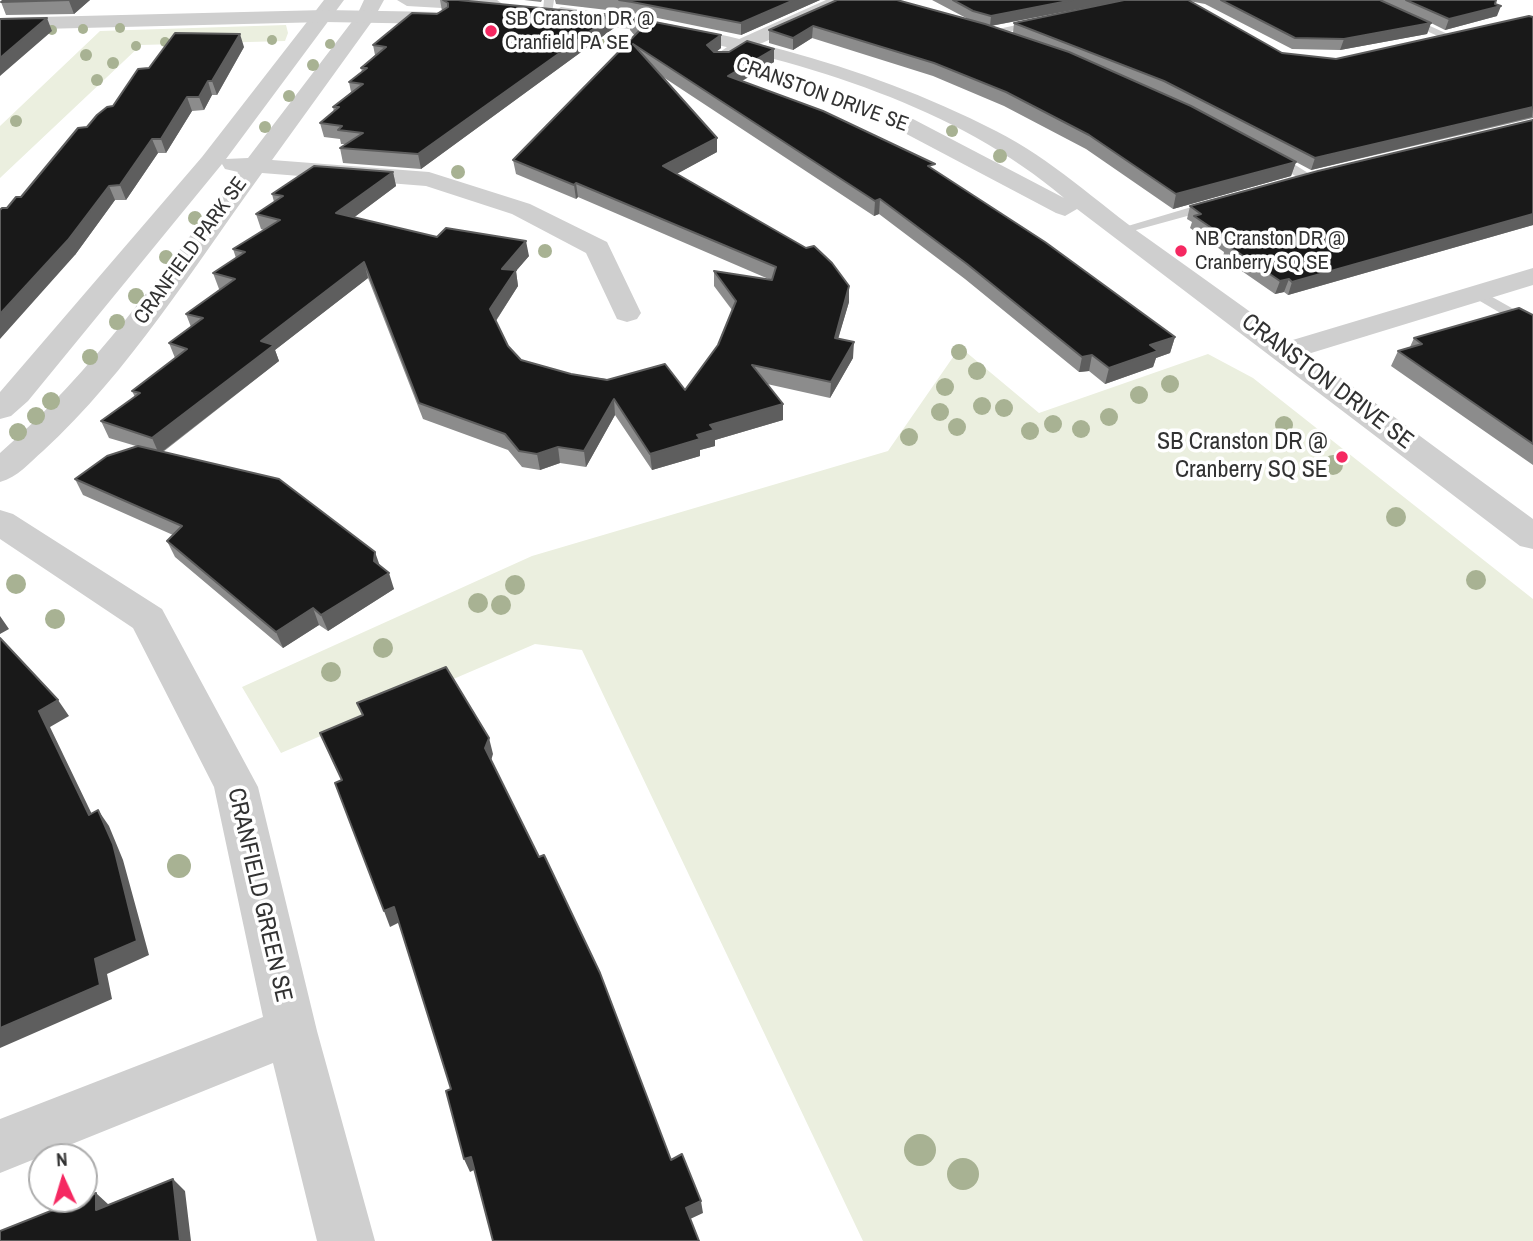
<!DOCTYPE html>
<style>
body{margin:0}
#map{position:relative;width:1533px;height:1241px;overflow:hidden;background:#fff;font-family:"Archivo Narrow",sans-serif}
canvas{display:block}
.north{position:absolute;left:28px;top:1143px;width:70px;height:70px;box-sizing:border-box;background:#fff;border:2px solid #adadad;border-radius:50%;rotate:356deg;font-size:19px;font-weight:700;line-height:28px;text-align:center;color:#323232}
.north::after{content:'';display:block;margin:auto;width:24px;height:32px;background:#f52861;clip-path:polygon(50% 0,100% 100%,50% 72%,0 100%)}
</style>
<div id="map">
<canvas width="1533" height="1241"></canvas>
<div class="north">N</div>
</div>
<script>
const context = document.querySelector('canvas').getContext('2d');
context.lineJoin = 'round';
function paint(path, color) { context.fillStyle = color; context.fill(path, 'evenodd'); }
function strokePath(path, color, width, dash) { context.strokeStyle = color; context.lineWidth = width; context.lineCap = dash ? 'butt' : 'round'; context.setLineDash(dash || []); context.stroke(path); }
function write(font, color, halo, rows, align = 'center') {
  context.font = font + ' "Archivo Narrow",sans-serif'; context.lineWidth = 7; context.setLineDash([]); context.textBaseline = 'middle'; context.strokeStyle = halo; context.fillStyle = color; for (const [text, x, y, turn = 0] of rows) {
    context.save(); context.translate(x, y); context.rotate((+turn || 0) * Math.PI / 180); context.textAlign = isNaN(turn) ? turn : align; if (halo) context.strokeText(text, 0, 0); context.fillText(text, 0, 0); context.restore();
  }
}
paint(new Path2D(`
 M286,25L288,33L285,41L141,45L0,178V126L100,31Z
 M960,347L1039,413L1208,354L1253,378L1533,599V1241H863L582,650L535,644L281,753L242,687L532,556L888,451Z`), '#ebefdf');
paint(new Path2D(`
 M544,0H554L552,13L543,11Z
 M1359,0H1373L1452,36L1442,38Z
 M1040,20L1044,21V25L990,35L984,32Z
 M1263,151H1273L1316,178L1304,181L1263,157Z
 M1215,200L1220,201V207L1118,235L1111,231Z
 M1478,289L1533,320V332L1473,297L1470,294Z`), '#cfcfcf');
paint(new Path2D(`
 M324,0H344L226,159L248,158L357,15L364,0H384L373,20L272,160L429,172L530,204L607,242L641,313L637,319L627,322L617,319L586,253L512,214L426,186L262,173C193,268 129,372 43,451C29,463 18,477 0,482V453C93,372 164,270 238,172L225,169L222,164L28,401L11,416L0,419V392L202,157Z
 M826,0H852L849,4L751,48L728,63H714L710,59L737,40Z
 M1533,268V285L1298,357L1287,360L1276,357L1272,351L1276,345Z
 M0,510L13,514L162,609L251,774L258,787L317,1031L375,1241H317L273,1063L0,1173V1119L263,1017L214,787L133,628L0,539Z`), '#cfcfcf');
paint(new Path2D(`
 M397,0H497L504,5L494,11L407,6Z
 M561,7C712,27 860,61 996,131C1052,159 1096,202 1147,238C1277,330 1405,425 1533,519V549L1520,546L1077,209L1065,216L1056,213L897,129L893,124L897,119H913L1064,198C958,107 804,61 670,35C631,28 592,27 554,17L551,13Z
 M325,10L439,12L449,18L439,24L325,22L0,30V18Z`), '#cfcfcf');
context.fillStyle = '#a8b293';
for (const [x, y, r] of [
 [120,28,5],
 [83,29,5],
 [52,30,5],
 [272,40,5],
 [165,42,5],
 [330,44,5],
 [602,44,5],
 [136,46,5],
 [86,55,6],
 [113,63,6],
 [313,65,6],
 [97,80,6],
 [289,96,6],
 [16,121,6],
 [265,127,6],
 [952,131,6],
 [1000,156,7],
 [458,172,7],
 [195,218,7],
 [545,251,7],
 [166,257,7],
 [136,296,8],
 [117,322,8],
 [959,352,8],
 [90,357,8],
 [977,371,9],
 [1170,384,9],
 [945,387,9],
 [1139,395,9],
 [51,401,9],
 [982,406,9],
 [1004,408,9],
 [940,412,9],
 [36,416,9],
 [1109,417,9],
 [1053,424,9],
 [1284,425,9],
 [957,427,9],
 [1081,429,9],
 [1030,431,9],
 [18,432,9],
 [909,437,9],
 [1333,465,10],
 [1396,517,10],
 [1476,580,10],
 [16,584,10],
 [515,585,10],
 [478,603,10],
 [501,605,10],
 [55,619,10],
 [383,648,10],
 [331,672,10],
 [179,866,12],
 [920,1150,16],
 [963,1174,16]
]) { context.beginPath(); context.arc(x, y, r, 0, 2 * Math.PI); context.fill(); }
paint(new Path2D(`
 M90,0L74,14L6,15L1,2Z
 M440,0H458L613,15L614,28L421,169L343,163L340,148L346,144H341L340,139L324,137L320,123L334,112L333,107L351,92L349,82L362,72L361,68L375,55L373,45L442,11Z
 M524,0H542L541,2Z
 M555,0H820L741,35L633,13L556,4Z
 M837,0L968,19L932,0H1496L1497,16L1445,30L1431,23L1427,34L1340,50L1292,49L1205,4L1189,1L1282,53L1336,59L1533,17V118L1311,170L1296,162L1291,176L1173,209L1086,149L1004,106L933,76L812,38L793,50L769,43V30ZM1109,3L1014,23L1013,33L991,26Z
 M629,17L721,48L716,52L774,49V62L742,81L934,170L1175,337L1170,353L1156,358L1153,367L1105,384L1089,371L1079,372L965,279L879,214L874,216L660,75L717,138V152L676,174L849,286V302L838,338L853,358L830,398L767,384L783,404V420L715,440V446L700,450V456L652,470L615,415L586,467L560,463L540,470L522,467L508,450L423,419L368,278L275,350L279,361L163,452L380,566L394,589L328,631L319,625L283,648L175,557L167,541L173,535L83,495L75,479L136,446L109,438L101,421L135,397L132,391L175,358L169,343L191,327L186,314L221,289H219L213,273L236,258L233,249L264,230L261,229L256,214L274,202L272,194L393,172L396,186L354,217L437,237L529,256L516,271L518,286L496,321L508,346L521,360L571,374L685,390L718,345L732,310L714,286V271L771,280L578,197L576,199L516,174L513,160L635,36L630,30Z
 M244,47L217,95H212L204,110L192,111L166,153H158L126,200H115L75,255L7,208L21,197L113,106L149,68Z
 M1533,120V225L1288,295L1284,292L1275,294L1223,258L1224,252L1190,228L1192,222L1187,219L1190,206Z
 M1533,315V465L1391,366L1398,351L1410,347L1414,338Z`), '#8c8c8c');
paint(new Path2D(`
 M70,0H90L74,14L69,1Z
 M794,0H820L741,35V23Z
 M1073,0H1125L990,26L991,16Z
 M1501,6L1497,16L1445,30L1449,19Z
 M613,15L614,28L421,169L418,154Z
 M47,18L52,31L0,76V58Z
 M1431,23L1427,34L1340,50L1344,39Z
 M813,26L812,38L793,50V38Z
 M240,34L244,47L217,95L212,81Z
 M721,35V48L707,59V45Z
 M774,49V62L728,89V76Z
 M208,81L212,95L204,110L199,97Z
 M187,97L192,111L166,153L161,139Z
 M1533,107L1532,117L1311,170L1315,158Z
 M717,138V152L664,181L663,166Z
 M152,139L158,153L126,200L120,185Z
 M1296,162L1291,176L1173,209L1176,194Z
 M393,172L396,186L340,228L336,213Z
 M576,183L578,197L576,199L574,185Z
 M109,186L115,200L75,255L0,339V314Z
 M880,199L879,214L874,216L875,201Z
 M1533,214V225L1288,295L1292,282Z
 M526,241L529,256L516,271L518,286L493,325L490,309L502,269Z
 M364,262L368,278L275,350L279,361L159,454L152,438L261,341Z
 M1289,279L1284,292L1275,294L1280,281Z
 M849,286V302L834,353L835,338Z
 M1175,337L1170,353L1156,358L1153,367L1105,384L1109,368L1150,345Z
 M854,342L853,358L830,398L831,382Z
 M1092,355L1089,371L1079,372L1082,357Z
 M614,399L615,415L586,467L584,451Z
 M783,404V420L715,440V446L700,450V456L652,470L650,454L697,435L710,425Z
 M558,447L560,463L540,470L537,454Z
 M375,552L381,569L374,561Z
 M389,573L394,589L328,631L321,615Z
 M313,608L319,625L283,648L276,632Z
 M0,616L9,629L0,634Z
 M58,700L69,716L50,727L100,831L89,815L39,711Z
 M489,738L493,754L490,764L485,748Z
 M98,810L109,826L123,860L149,955L107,974L112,999L0,1048V1028L95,959Z
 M394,907L400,922L390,927L384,911Z
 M471,1157L476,1169L470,1172L464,1159Z
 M173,1179L185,1191L191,1241H180Z
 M96,1193L109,1205L96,1210Z
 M701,1201L703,1213L688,1220L686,1208Z`), '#5e5e5e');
const building = new Path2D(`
 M4,0H70L1,2Z
 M443,0H458L613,15L418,154L340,148L363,133L338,130L342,126L320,123L339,107H333L363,84L349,82L367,68H361L386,47L373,45L412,13L437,14L448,7V3Z
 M619,0H794L741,23L632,2Z
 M837,0H897L985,24L1069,52L1191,106L1296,162L1176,194L1089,135L1006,92L934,63L813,26L793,38L769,30Z
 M953,0H1073L991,16L973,11Z
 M1124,0H1188L1282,53L1336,59L1529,16L1533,17V107L1315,158L1164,81L1014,23Z
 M1221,0H1380L1431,23L1344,39L1295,38Z
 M1406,0H1496L1495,4L1501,6L1449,19Z
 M629,17L721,35L707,45L714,52H729L747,41L774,49L728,76L823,111L935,164L928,166L1045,242L1175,337L1150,345L1158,351L1109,368L1092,355L1082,357L967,264L880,199L875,201L633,44L717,138L663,166L806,248L814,246L832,263L849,286L835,338L854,342L831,382L752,365L783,404L710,425L714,430L697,435L700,439L650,454L614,399L584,451L558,447L537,454L519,451L505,434L419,403L364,262L261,341L274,345L152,438L101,421L140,393L132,391L187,349L169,343L203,318L186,314L235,279L213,273L245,252L233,249L280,220L256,214L283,196L272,194L314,166L393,172L336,213L437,237L446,228L526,241L502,269L516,270L490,309L508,346L521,360L571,374L607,380L665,364L685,390L718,345L736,301L714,271L772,280L776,267L576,183L574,185L513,160L640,30Z
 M47,18L0,58V19Z
 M175,33L240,34L212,81H208L199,97H187L161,139H152L120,185L109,186L68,240L0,314V210L2,208H7L16,197H21L78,128L87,127L97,115L107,107L113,106L138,69L149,68Z
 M1533,120V214L1292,282L1289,279L1280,281L1227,245L1234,243L1194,216L1201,214L1190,206L1318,171Z
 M1519,308L1533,315V444L1398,351L1422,344L1414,338Z
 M138,446L279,479L375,552L374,561L389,573L321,615L313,608L276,632L167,541L182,526L75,479L107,456Z
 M0,638L58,700L39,711L89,815L98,810L113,844L137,941L95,959L100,985L0,1028Z
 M446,667L489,738L485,748L539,857L544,855L600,973L671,1160L682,1154L701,1201L686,1208L699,1241H493L471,1157L464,1159L446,1091L451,1089L394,907L384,911L335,783L342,780L320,733L363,715L357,703Z
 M173,1179L180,1241H0V1231L81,1199H84V1198L96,1193V1210Z`);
paint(building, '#191919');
strokePath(building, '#5e5e5e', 2);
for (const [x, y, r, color] of [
 [491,31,7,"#f52861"],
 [1181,251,7,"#f52861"],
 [1342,457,7,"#f52861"]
]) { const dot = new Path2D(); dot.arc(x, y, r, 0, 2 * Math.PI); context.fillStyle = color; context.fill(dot); strokePath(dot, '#fff', 2.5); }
write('21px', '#323232', '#fff', [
 ["SB Cranston DR @",505,19],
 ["Cranfield PA SE",505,43],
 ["NB Cranston DR @",1195,239],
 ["Cranberry SQ SE",1195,263]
], 'left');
write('21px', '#323232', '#fff', [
 ["CRANSTON DRIVE SE",822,95,20],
 ["CRANFIELD PARK SE",191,251,-54]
]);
write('24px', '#323232', '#fff', [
 ["CRANSTON DRIVE SE",1327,382,37],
 ["CRANFIELD GREEN SE",259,895,77]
]);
write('24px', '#323232', '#fff', [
 ["SB Cranston DR @",1328,443],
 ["Cranberry SQ SE",1328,471]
], 'right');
</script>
